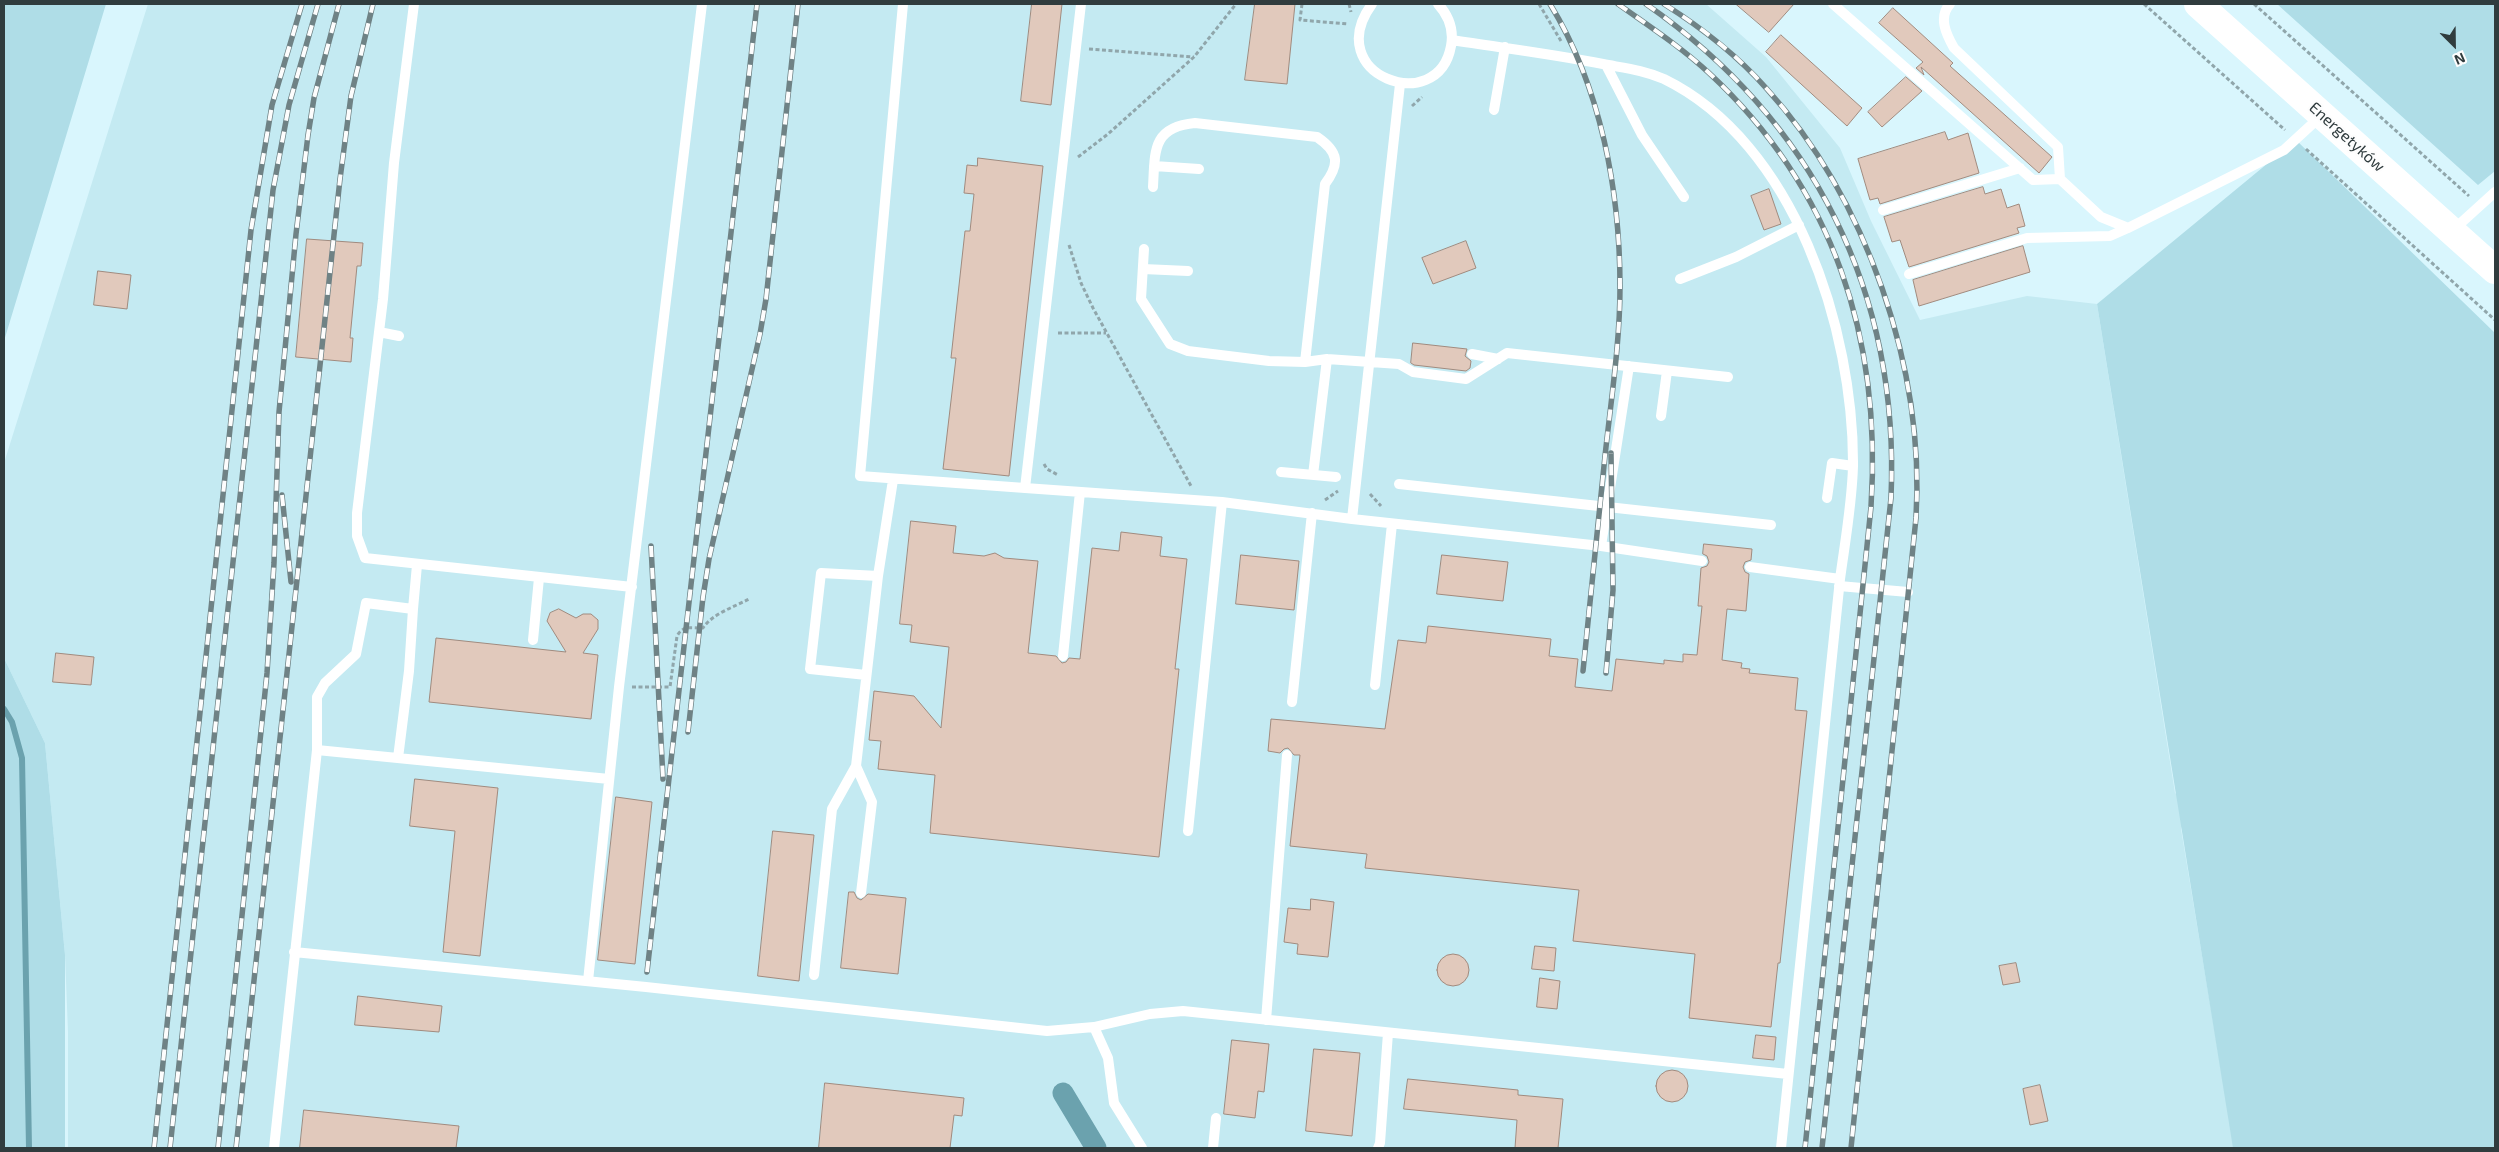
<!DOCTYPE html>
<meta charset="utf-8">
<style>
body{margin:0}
#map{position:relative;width:2499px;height:1152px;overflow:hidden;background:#d9f6fd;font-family:"Exo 2",sans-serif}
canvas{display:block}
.frame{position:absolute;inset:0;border:5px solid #303c3e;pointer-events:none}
.north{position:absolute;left:2429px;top:20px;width:50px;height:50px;-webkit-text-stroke:4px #fdfdfd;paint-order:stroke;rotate:157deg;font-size:14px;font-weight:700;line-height:20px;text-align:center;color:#303c3e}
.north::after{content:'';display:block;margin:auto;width:18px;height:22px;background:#303c3e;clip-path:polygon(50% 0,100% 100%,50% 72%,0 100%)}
</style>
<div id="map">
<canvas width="2499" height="1152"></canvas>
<div class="frame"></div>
<div class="north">N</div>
</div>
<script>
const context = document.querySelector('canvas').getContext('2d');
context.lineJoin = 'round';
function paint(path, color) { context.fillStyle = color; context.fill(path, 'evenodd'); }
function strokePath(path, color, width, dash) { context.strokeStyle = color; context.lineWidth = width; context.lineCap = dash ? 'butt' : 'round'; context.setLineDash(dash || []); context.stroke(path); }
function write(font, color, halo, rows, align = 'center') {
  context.font = font + ' "Exo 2",sans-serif'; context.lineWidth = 4.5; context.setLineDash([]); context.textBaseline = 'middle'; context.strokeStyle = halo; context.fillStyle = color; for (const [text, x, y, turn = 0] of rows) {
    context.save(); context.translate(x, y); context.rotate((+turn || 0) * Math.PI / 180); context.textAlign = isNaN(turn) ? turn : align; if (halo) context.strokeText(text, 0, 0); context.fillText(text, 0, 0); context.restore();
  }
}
paint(new Path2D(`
 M148,4H1706L1766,57L1840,148L1871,221L1920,320L2027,296L2097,304L2175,793L2191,805L2181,829L2234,1148H68V1032L65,955L45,743L4,658V463Z`), '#c4eaf2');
paint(new Path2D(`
 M4,4H106L4,341Z
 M2277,4H2495V171L2478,185Z
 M2296,140L2495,333V1148H2233L2097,304Z
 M4,658L45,743L65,955V1148H4Z`), '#afdde7');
strokePath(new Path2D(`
 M4,709L12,722L22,758L29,1148`), '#6ba2ae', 6);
strokePath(new Path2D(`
 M1063,1093L1096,1148`), '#6ba2ae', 21);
const building = new Path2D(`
 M1032,4H1062L1051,105L1021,101Z
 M1255,4H1295L1287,84L1245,80Z
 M1736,4H1794L1769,32Z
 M1893,8L1953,63L1950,66L2052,157L2039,173L1921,67L1924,75L1916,68L1923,62L1879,23Z
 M1781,35L1862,108L1847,126L1766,52Z
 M1906,77L1922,91L1882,127L1868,112Z
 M1945,132L1948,140L1968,133L1979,173L1880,204L1878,198L1870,200L1858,159Z
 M978,158L1043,166L1009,476L943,469L956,358H951L965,231H970L974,194L964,193L967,165L977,166Z
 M1983,187L1985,194L2001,189L2007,208L2019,204L2025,226L2017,228L2019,233L1909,267L1900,240L1892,242L1884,217Z
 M1769,189L1781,224L1764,230L1751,196Z
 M307,239L363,243L361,266H357L350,338H353L351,362L296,357Z
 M1466,241L1476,268L1433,284L1422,258Z
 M2023,246L2030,272L1919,306L1913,280Z
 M98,271L131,275L127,309L94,305Z
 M1413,343L1467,349L1465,356L1471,361L1470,368L1466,371L1414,365L1411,363Z
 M911,521L956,526L953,553L984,556L995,553L1004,558L1038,561L1028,653L1056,656L1062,663L1066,662L1069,658L1080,659L1092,548L1119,551L1121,532L1162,537L1160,556L1187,559L1175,669H1179L1159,857L930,833L935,775L878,769L881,741L869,740L874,691L914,696L941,728L949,647L910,642L912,625L900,624Z
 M1704,544L1752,549L1751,560L1745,562L1743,567L1745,572L1749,574L1746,611L1727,609L1722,660L1742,663L1741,668L1750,669L1749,673L1798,678L1795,710L1807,711L1780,963H1778L1771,1027L1689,1018L1695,954L1573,941L1579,890L1365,868L1367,854L1290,846L1300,755H1294L1288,748L1284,749L1280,753L1268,751L1271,719L1385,729L1398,640L1426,643L1428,626L1551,639L1549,656L1578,659L1575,687L1612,691L1616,659L1664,664V660L1683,662V654L1697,655L1702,606H1698L1701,568L1707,566L1709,562L1707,556L1703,554Z
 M1241,555L1299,561L1294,610L1236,604Z
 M1442,555L1508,562L1503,601L1437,594Z
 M559,609L576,618L583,614H591L598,620V629L583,653L598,655L591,719L429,702L436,638L566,652L547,621L550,613Z
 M56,653L94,657L91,685L53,682Z
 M415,779L498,788L480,956L443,952L455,831L410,826Z
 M616,797L652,802L635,964L598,960Z
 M773,831L814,835L799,981L758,976Z
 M849,892H854L857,898L861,900L868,894L906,898L898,974L841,968Z
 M1311,899L1334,902L1328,957L1297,954L1298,944L1284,942L1288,908L1310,910Z
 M1535,946L1556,948L1554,971L1532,969Z
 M1437 970a16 16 0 1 1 32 0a16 16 0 1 1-32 0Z
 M2016,963L2020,982L2003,985L1999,966Z
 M1540,978L1560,981L1557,1009L1537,1007Z
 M358,996L442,1006L439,1032L355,1025Z
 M1756,1035L1776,1037L1774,1060L1753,1058Z
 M1232,1040L1269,1044L1264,1092L1258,1091L1255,1118L1224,1114Z
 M1314,1049L1360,1053L1352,1136L1306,1131Z
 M1656 1086a16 16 0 1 1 32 0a16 16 0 1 1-32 0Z
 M1408,1079L1518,1090V1095L1563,1099L1558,1148H1515L1517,1120L1404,1109Z
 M825,1083L964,1098L962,1116L954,1115L950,1148H819Z
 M2040,1085L2048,1121L2030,1125L2023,1089Z
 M304,1110L459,1126L456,1148H300Z`);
paint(building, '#e1c9bc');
strokePath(building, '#a18b7f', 1);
strokePath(new Path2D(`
 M1302,4L1300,20L1348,24
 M1349,4L1351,12
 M1539,4L1561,41
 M2144,4L2285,130
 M2254,4L2469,196
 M1089,49L1194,57
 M1412,106L1422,97
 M2306,149L2495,320
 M1078,157L1108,134L1194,57L1236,4
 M1069,245L1081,283L1093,308L1191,486
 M1058,333H1106
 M1044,464L1047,469L1058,475
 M1370,494L1381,506
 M1325,500L1338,491
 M632,687H670L677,636C683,625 691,628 703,628C712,614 734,607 749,599`), '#90a6ab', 3, [4, 2.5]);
strokePath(new Path2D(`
 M414,4L394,163L383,299L357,513V536L365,558L632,587
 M903,4L860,476L1025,488
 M1081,4L1025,488L1222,502L1352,519L1400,84
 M1372,4C1320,75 1438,118 1451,46C1454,30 1449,16 1438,4
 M1833,4L2033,180L2060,179L2101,217L2128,228L2284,150L2321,116
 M1950,4C1938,17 1946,34 1954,48L2058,147L2060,179
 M1452,40C1503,48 1553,54 1603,64C1624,68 1644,70 1664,79C1795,143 1854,330 1853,466C1852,504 1845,542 1840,579
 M1606,65L1642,135L1684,197
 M1494,110L1505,47
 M1154,166L1199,169
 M1153,187C1155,151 1152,127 1195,123L1317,137C1339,152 1340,164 1325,184L1305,362
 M1883,210L2020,168
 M2452,231L2495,192
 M1144,249L1141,299L1170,344L1188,351L1269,361L1305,362L1327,359L1399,364L1413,372L1466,379L1507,353L1728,377
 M1143,269L1188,271
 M1909,274L2027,238L2110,236L2128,228
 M1680,279L1736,257L1799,225
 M379,332L399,336
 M1472,354L1498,359
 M1661,416L1667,371
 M1281,472L1336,477
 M1313,475L1327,359
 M1399,484L1771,525
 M1827,498L1832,463L1853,466
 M1352,519L1601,546L1702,561
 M1601,546L1629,366
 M1750,567L1840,579L1781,1148
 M1839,586L1908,592
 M533,640L539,578
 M1063,656L1080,492
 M866,675L810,669L821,573L878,576
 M1375,685L1392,524
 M1292,702L1312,513
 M317,750L609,779
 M398,758L409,671L413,609
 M1188,831L1222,502
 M861,893L872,802L856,766L878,576L893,480
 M294,952L646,987L1047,1031L1094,1027L1150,1014L1183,1011L1788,1074
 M814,975L832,809L856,766
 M588,981L619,687L702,4
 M1266,1020L1287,755
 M1094,1027L1108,1058L1114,1103L1142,1148
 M274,1148L317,750V697L325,683L356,654L366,603L413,609L417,565
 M1213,1148L1216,1118
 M1378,1148L1380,1143L1388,1033`), '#fff', 10);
strokePath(new Path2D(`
 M2198,4L2495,270`), '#fff', 28);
const rail = new Path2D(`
 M1550,4C1601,87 1620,191 1620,287C1620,343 1611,400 1605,456C1598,528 1590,599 1583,671
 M1618,4C1649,26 1681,47 1709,73C1834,189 1882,339 1871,507L1805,1148
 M1646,4C1814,121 1900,293 1891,498L1822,1148
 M1664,4C1702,28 1736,54 1766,88C1867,199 1925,369 1916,518L1851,1148
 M282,495L291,582
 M651,546L663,779
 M1606,673L1613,590L1611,453
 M688,732L703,597L709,559L760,334L766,299L798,4
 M647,972L757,4
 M154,1148L251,230L272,105L302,4
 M170,1148L273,190L289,105L318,4
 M218,1148L267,673L274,563L279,412L296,234L308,135L314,98L339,4
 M236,1148L340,179L351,96L373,4`);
strokePath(rail, '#6f8285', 5.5);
strokePath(rail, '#fdfdfd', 4, [11]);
write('16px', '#303c3e', '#fdfdfd', [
 ["Energetyków",2347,137,42]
]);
</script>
